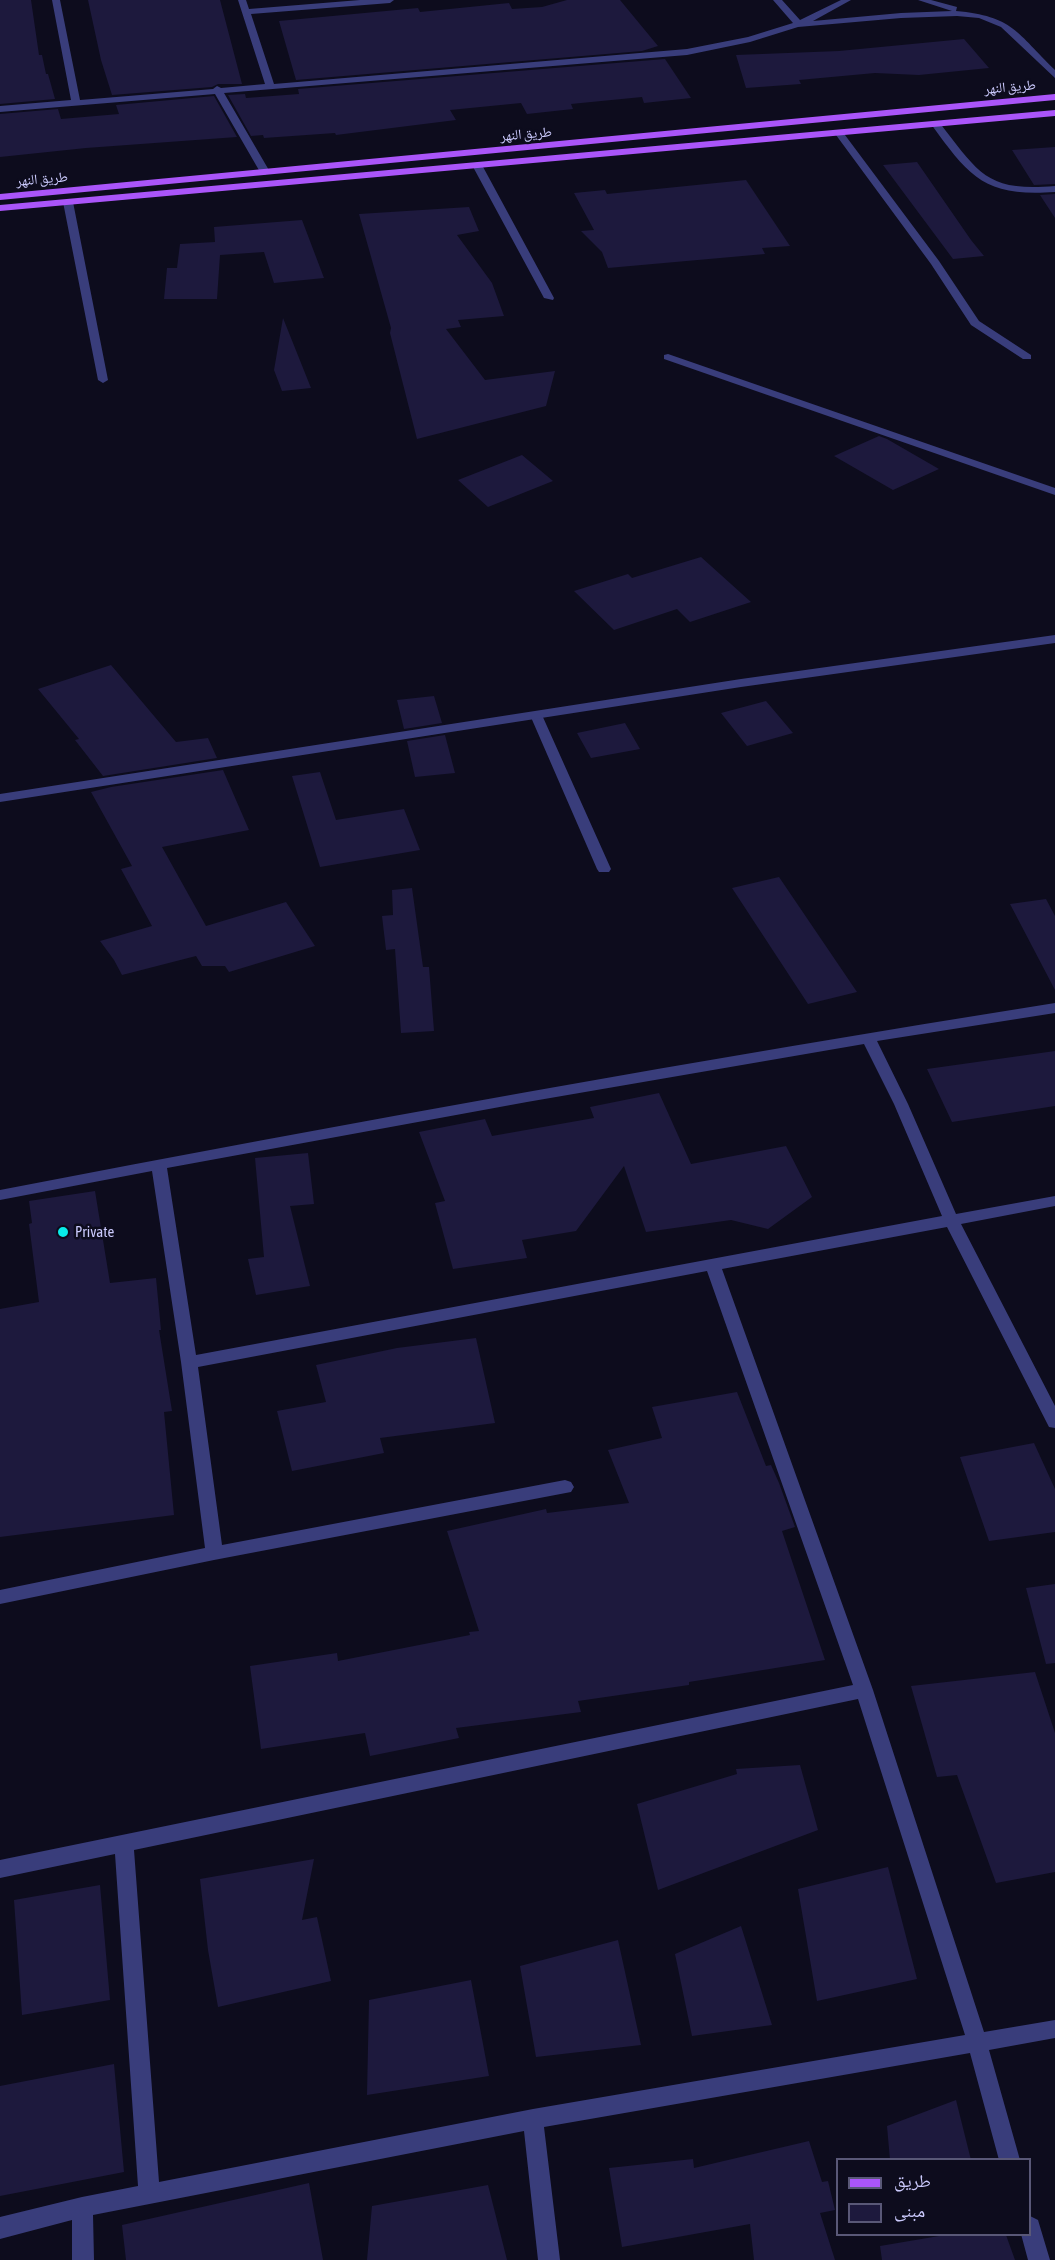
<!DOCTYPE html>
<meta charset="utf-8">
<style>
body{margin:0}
#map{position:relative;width:1055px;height:2260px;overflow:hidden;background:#0d0c1d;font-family:"Asap Condensed","Noto Naskh Arabic",sans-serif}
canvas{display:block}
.legend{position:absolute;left:836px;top:2158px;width:195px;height:78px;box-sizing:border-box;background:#0d0c1d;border:2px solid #595877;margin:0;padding:8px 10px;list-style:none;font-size:18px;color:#cbcafd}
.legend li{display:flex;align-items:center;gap:12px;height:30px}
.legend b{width:30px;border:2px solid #595877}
</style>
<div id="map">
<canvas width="1055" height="2260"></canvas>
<ul class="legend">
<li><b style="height:8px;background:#aa55f9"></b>طريق</li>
<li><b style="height:16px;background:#1d193d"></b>مبنى</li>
</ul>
</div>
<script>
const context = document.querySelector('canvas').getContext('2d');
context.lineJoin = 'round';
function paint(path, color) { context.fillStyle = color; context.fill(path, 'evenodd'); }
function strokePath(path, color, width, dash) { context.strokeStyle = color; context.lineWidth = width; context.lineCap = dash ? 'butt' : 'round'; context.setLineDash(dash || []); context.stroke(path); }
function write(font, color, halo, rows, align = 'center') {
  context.font = font + ' "Asap Condensed","Noto Naskh Arabic",sans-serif'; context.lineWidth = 5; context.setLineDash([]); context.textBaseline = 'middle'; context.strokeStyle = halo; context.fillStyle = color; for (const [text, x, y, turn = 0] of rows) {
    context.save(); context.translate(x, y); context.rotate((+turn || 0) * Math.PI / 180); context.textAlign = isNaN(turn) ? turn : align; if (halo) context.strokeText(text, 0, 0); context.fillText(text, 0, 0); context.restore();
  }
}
paint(new Path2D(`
 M0,0H31L39,55H42L46,74H48L55,99L0,104Z
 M88,0H220L242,84H218L212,87L112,95L101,60Z
 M567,0H620L658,46L642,51L296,80L279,21L418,8L420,12L509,3L512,9L542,7Z
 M964,39L989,68L919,75L875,73L799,80L801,84L746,88L736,55L839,51Z
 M665,59L691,98L644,103L642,97L571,104L573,109L527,114L521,103L450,110L456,120L336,135L335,133L264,138L263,135L251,136L228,95L245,94L246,98L299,94L298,89Z
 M214,96L237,137L86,148L0,157V114L58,109L61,119L119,114L116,105Z
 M1055,147V184L1034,185L1012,150Z
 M917,162L971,240L984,256L953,259L883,165Z
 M746,180L790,246L762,248L765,254L608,268L602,252L581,231L594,230L574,193L605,190L607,194Z
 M1055,194V218L1040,195Z
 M469,207L479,231L457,235L492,283L504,316L458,320L461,327L446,329L485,380L555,371L546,406L417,439L390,333L391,328L359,214Z
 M302,220L324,278L274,283L264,252L220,255L217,299H164L167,268H177L180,244L215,242L214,227Z
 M283,318L311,388L282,391L274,370Z
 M879,436L887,439L939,469L893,490L834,456Z
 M522,455L553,481L488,507L458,480Z
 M701,557L751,602L690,622L677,609L614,630L574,591L628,574L632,578Z
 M111,665L176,742L208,738L217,758L103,776L75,740L79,739L38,689Z
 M434,696L442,723L404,729L397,700Z
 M766,701L793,733L747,746L721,713Z
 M625,723L640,749L591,758L577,733Z
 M445,735L455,773L415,777L407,741Z
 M223,770L249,830L162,847L206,926L286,902L315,946L229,972L225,966H202L196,956L122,975L114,960L100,941L152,926L121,869L132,866L91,792L111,787Z
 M320,772L336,820L404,809L420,850L320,867L292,776Z
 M779,877L857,992L808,1004L732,888Z
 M412,888L423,967H429L434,1031L401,1033L395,949L386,950L382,916L393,915L392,890Z
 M1046,899L1055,916V990L1010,904Z
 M1055,1051V1106L952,1122L927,1069Z
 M659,1093L691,1164L786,1146L812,1197L768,1229L731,1220L646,1232L624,1166L576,1231L522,1240L527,1258L453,1269L435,1203L445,1201L419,1132L485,1119L492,1136L594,1118L590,1107Z
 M308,1153L314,1204L290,1206L310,1286L256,1295L248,1259L264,1257L255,1158Z
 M95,1191L110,1283L156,1278L161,1330H159L172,1411L164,1412L174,1515L0,1537V1309L39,1302L29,1224L32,1223L29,1201Z
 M476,1338L495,1423L380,1438L384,1453L292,1471L277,1411L326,1402L316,1365L397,1348Z
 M737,1392L766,1466L771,1465L779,1483L795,1527L782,1531L825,1660L689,1682V1685L578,1701L581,1712L456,1728L459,1738L370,1756L365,1733L261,1749L250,1666L337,1653L338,1661L470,1635L469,1632L479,1631L447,1531L546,1509L547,1513L629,1503L608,1450L662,1438L652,1407Z
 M1034,1443L1055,1489V1532L989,1541L960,1457Z
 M1055,1584V1663L1046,1664L1026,1588Z
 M1035,1672L1055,1733V1872L996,1883L957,1775L937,1777L911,1686Z
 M800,1765L818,1830L658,1890L637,1804L737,1774L736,1769Z
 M314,1859L302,1920L317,1917L331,1981L218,2007L208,1950L200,1879Z
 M888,1867L917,1979L817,2001L798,1889Z
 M100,1885L110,2000L22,2015L14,1900Z
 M741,1926L772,2025L692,2036L675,1954Z
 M618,1940L641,2045L536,2057L520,1966Z
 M471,1980L489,2076L367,2095L369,2000Z
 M114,2064L124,2172L0,2196V2086Z
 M956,2100L971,2160H890L887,2126Z
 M809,2141L822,2182L828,2181L835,2210L820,2213L835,2260H754L750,2224L622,2247L609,2168L693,2159L694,2168Z
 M309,2183L323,2260H126L122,2225Z
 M488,2185L507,2260H367L372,2206Z
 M945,2235H1006L1015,2260H882L880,2246Z`), '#1d193d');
paint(new Path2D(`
 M933,122H939C979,173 986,192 1055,186V192C985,197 970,178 931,124Z
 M836,131H842L939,261L979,321L1031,355V359H1023L971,325L931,264L836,135Z
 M474,163L482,165L554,298L553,300L544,298L472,165Z
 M68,199L73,202L108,380L103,383L98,380L63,202Z
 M668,354L1055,488V495L664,359V355Z
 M536,711L542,715L611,869L609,872H599L597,869L530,715Z`), '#393d7b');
paint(new Path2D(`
 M52,0H60L80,100L213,89L217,86L221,88L265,84L238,0H246L249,9L360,0H394L390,3L251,14L274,84L687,49L748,37L793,23L773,0H782L800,20L841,0H851L813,21L901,13L952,11L918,0H931L957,7L956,11C1013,16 1017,33 1055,70V78L1001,27L979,18L957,16L901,18L798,27L750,42L687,55L224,93L270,172L265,175L260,172L215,94L0,112V106L71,100Z
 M1055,635V643L741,687L0,802V794L741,679Z
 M1055,1003V1013L877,1041L908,1104L956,1214L1055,1196V1206L961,1224L1055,1406V1428L1049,1427L947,1227L722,1269L873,1690L984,2032L1055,2020V2038L989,2050L1020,2160H999L970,2053L544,2127L560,2260H538L524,2131L93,2215L94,2260H72V2220L0,2239V2217L82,2197L138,2186L115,1854L0,1878V1860L853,1685L707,1271L198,1367L222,1545L565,1480L571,1482L574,1487L571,1492L214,1560L0,1604V1590L205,1548L181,1362L152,1171L0,1200V1190C351,1122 703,1059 1055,1003ZM864,1044L894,1104L942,1216L196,1355L167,1168L527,1102ZM858,1699L965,2035L533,2109L159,2182L134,1850Z
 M1030,2216L1038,2220L1050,2260H1028L1021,2234H1030Z`), '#393d7b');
paint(new Path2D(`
 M1055,94V100L0,200V194Z
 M1055,110V116L0,211V205Z`), '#aa55f9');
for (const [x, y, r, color] of [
 [63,1232,6,"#08ecea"]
]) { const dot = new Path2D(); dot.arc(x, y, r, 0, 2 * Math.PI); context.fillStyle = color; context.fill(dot); strokePath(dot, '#0d0c1d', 2); }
write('14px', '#cbcafd', '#0d0c1d', [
 ["طريق النهر",1010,87,-5],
 ["طريق النهر",526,134,-5],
 ["طريق النهر",42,179,-5]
]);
write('15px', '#cbcafd', '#0d0c1d', [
 ["Private",75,1232]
], 'left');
</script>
